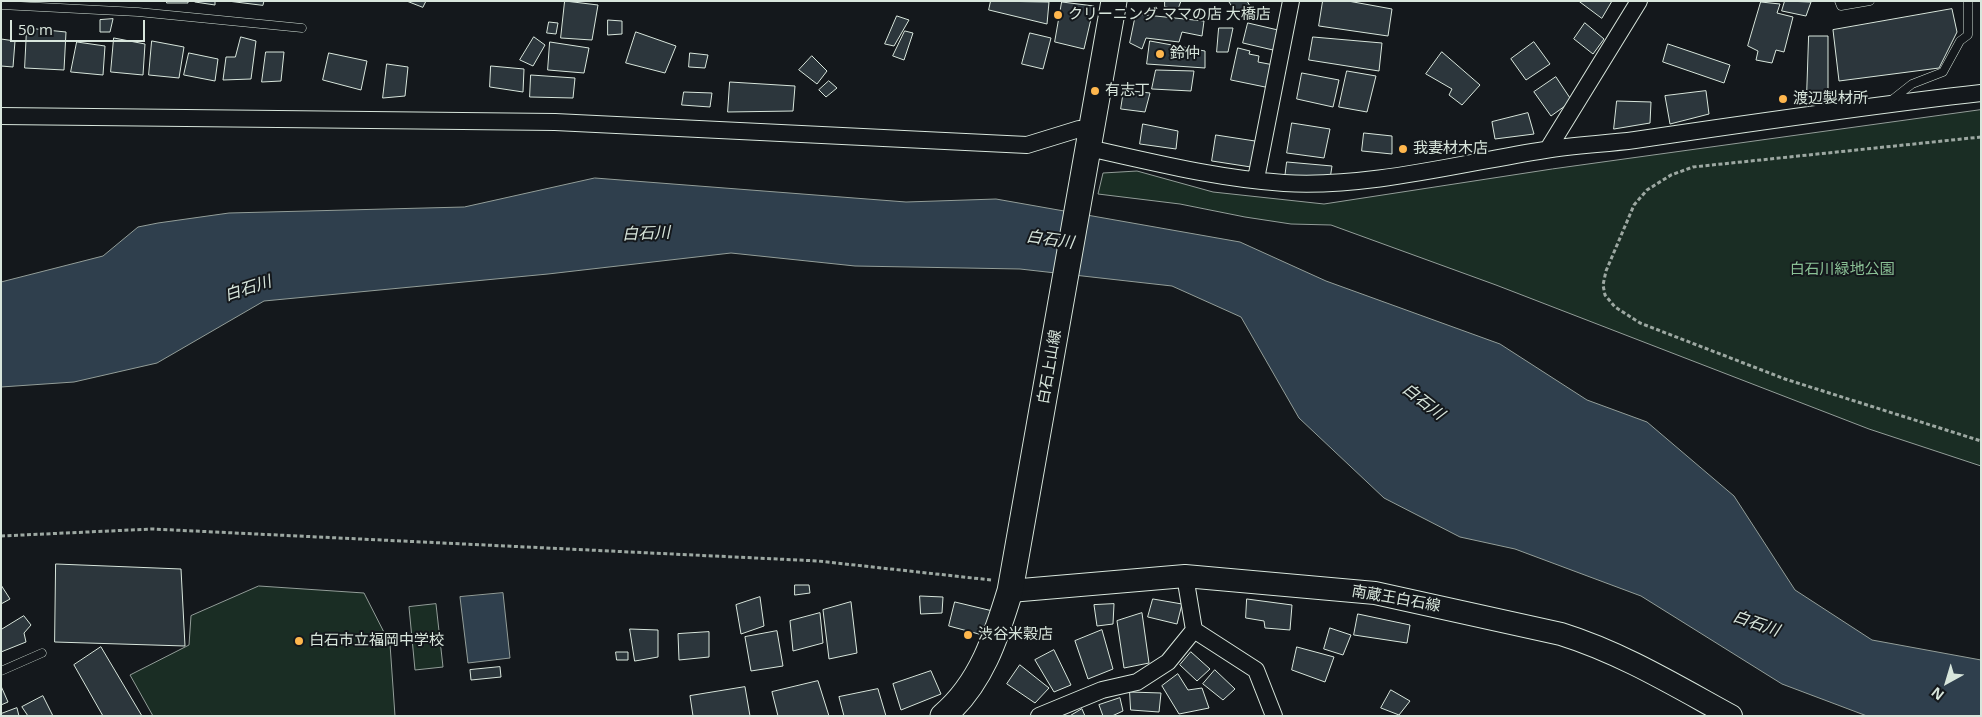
<!DOCTYPE html>
<meta charset="utf-8">
<style>
body{margin:0}
#map{position:relative;width:1982px;height:717px;overflow:hidden;background:#14181c;font-family:"Open Sans",sans-serif}
canvas{display:block}
.frame{position:absolute;inset:0;border:2px solid #d8e6dc;pointer-events:none}
.north{position:absolute;left:1922px;top:657px;width:50px;height:50px;-webkit-text-stroke:4px #14181c;paint-order:stroke;rotate:219deg;font-size:14px;font-weight:700;line-height:20px;text-align:center;color:#d8e6dc}
.north::after{content:'';display:block;margin:auto;width:18px;height:22px;background:#d8e6dc;clip-path:polygon(50% 0,100% 100%,50% 72%,0 100%)}
.scale{position:absolute;left:10px;top:20px;width:135px;height:22px;box-sizing:border-box;border:2px solid #d8e6dc;border-top:0;padding-left:6px;font-size:15px;line-height:18px;white-space:nowrap;color:#d8e6dc;-webkit-text-stroke:4px #14181c;paint-order:stroke}
</style>
<div id="map">
<canvas width="1982" height="717"></canvas>
<div class="frame"></div>
<div class="north">N</div>
<div class="scale">50 m</div>
</div>
<script>
const context = document.querySelector('canvas').getContext('2d');
context.lineJoin = 'round';
function paint(path, color) { context.fillStyle = color; context.fill(path, 'evenodd'); }
function strokePath(path, color, width, dash) { context.strokeStyle = color; context.lineWidth = width; context.lineCap = dash ? 'butt' : 'round'; context.setLineDash(dash || []); context.stroke(path); }
function write(font, color, halo, rows, align = 'center') {
  context.font = font + ' "Open Sans","Noto Sans JP",sans-serif'; context.lineWidth = 4; context.setLineDash([]); context.textBaseline = 'middle'; context.strokeStyle = halo; context.fillStyle = color; for (const [text, x, y, turn = 0] of rows) {
    context.save(); context.translate(x, y); context.rotate((+turn || 0) * Math.PI / 180); context.textAlign = isNaN(turn) ? turn : align; if (halo) context.strokeText(text, 0, 0); context.fillText(text, 0, 0); context.restore();
  }
}
const green = new Path2D(`
 M1981,110V466L1869,429L1496,285L1331,225L1291,224L1245,217L1180,204L1098,194L1103,173L1137,171L1213,192L1324,204L1552,169Z
 M259,586L364,593L390,644L395,716H153L130,675L189,645L191,616Z
 M436,604L443,667L415,670L409,607Z`);
paint(green, '#1a2d24');
strokePath(green, '#939e99', 1);
const water = new Path2D(`
 M595,178L906,202L996,199L1240,242L1326,281L1500,344L1587,400L1647,422L1734,496L1795,590L1872,640L1981,660V716H1867L1782,684L1641,596L1515,549L1460,537L1384,498L1299,418L1241,317L1172,286L1020,269L855,266L731,253L548,274L264,301L157,363L74,382L1,387V282L103,256L138,227L158,223L229,213L464,207Z
 M503,593L510,658L468,663L460,597Z`);
paint(water, '#2f3f4d');
strokePath(water, '#939e99', 1);
const building = new Path2D(`
 M167,1H188V3H167Z
 M195,1H215V5L195,2Z
 M228,1H264L263,5Z
 M407,1H426L423,7Z
 M565,1L598,5L592,40L561,38Z
 M991,1L1049,2L1047,24L989,10Z
 M1165,1H1181L1178,9L1165,7Z
 M1247,1L1250,6L1237,14L1229,2Z
 M1323,1H1348L1392,9L1388,36L1319,26Z
 M1579,1H1612L1602,18Z
 M1785,1L1811,2L1806,16L1782,11Z
 M1062,2L1094,6L1084,49L1055,42Z
 M1761,2L1780,4L1777,13L1793,17L1784,52L1776,50L1772,63L1756,60L1758,51L1748,46Z
 M1952,9L1957,32L1939,68L1839,81L1833,30Z
 M1136,14L1204,21L1202,36L1182,32L1179,42L1146,38L1142,49L1130,43Z
 M897,16L909,20L894,46L885,44Z
 M113,19L110,32H100V20Z
 M608,20L622,21V34L608,35Z
 M549,22L558,23L556,34L547,33Z
 M1248,23L1278,30L1273,50L1243,43Z
 M1585,23L1604,39L1593,54L1574,39Z
 M27,28L66,32L64,70L25,68Z
 M1219,28H1233L1228,52H1217Z
 M905,31L913,33L904,60L893,56Z
 M636,32L676,46L665,73L626,63Z
 M1030,33L1051,38L1043,69L1022,64Z
 M1809,36H1828V96H1807Z
 M241,37L256,41L251,79L223,80L226,57H235Z
 M534,37L545,45L533,66L520,60Z
 M1313,37L1382,43L1379,71L1309,60Z
 M114,38L145,44L143,75L111,72Z
 M1,39L15,41L13,67L1,66Z
 M152,41L184,47L179,78L149,75Z
 M1150,41L1205,51V68L1147,64Z
 M77,42L105,46L103,75L71,72Z
 M550,42L589,48L584,73L548,70Z
 M1534,42L1550,64L1526,80L1511,59Z
 M1668,44L1730,65L1724,83L1663,62Z
 M1238,48L1250,51L1249,54L1259,56L1258,62L1274,65L1270,88L1231,80Z
 M266,52H284L281,81L262,82Z
 M1442,52L1480,85L1462,105L1449,95L1452,89L1426,74Z
 M189,53L218,59L215,81L184,75Z
 M329,53L367,61L361,90L323,80Z
 M690,53L708,55L705,68L689,67Z
 M812,56L827,71L817,84L799,70Z
 M387,64L408,67L405,96L383,98Z
 M491,66L524,69L523,92L490,87Z
 M1156,70L1194,71L1191,91L1152,89Z
 M1347,71L1376,76L1367,112L1339,107Z
 M1302,73L1339,80L1333,107L1297,99Z
 M531,75L575,78L573,98L530,97Z
 M1556,77L1572,101L1551,116L1534,92Z
 M829,81L837,88L826,97L819,90Z
 M730,82L795,86L793,111L728,112Z
 M1124,90L1150,93L1145,112L1121,109Z
 M1706,91L1709,114L1670,124L1665,96Z
 M684,92L712,93L710,107L682,105Z
 M1617,101L1651,102L1650,123L1614,129Z
 M1528,113L1534,134L1495,139L1492,122Z
 M1292,123L1330,129L1324,158L1287,153Z
 M1143,124L1178,131L1176,149L1140,144Z
 M1364,133L1392,136V154L1362,151Z
 M1216,135L1255,141L1251,167L1212,161Z
 M1287,162L1332,166L1330,179L1285,178Z
 M56,564L181,569L185,646L55,642Z
 M1,585L10,599L1,604Z
 M795,585H809L810,593L795,595Z
 M920,596L943,597L942,613L921,614Z
 M760,597L764,626L741,634L736,605Z
 M1153,599L1182,604L1177,624L1148,617Z
 M1247,599L1292,605L1290,630L1265,628L1264,621L1246,618Z
 M851,602L857,653L829,659L823,610Z
 M955,602L997,612L990,637L949,626Z
 M1114,604L1113,624L1097,626L1094,605Z
 M820,613L823,643L793,651L790,621Z
 M1142,613L1149,663L1124,668L1117,621Z
 M1358,614L1410,625L1407,643L1354,635Z
 M24,616L31,625L24,633L26,642L1,652V630Z
 M1330,628L1351,635L1343,655L1324,649Z
 M630,629L658,630V657L635,661Z
 M1102,630L1113,669L1088,679L1075,641Z
 M777,631L783,666L751,671L745,637Z
 M709,632V657L679,660L678,634Z
 M101,647L142,716H103L74,665Z
 M1297,647L1334,657L1325,682L1292,670Z
 M1054,650L1071,685L1054,692L1035,660Z
 M616,652H628V660H617Z
 M1191,652L1210,669L1197,681L1180,665Z
 M1020,665L1049,688L1035,703L1007,684Z
 M500,667L501,677L471,680L470,670Z
 M1215,670L1235,689L1223,700L1203,684Z
 M931,671L941,694L901,710L893,684Z
 M1178,674L1188,690L1202,688L1209,708L1179,714L1162,686Z
 M818,681L829,716H778L772,692Z
 M1,686L8,702L1,705Z
 M745,687L750,716H693L690,696Z
 M878,689L886,716H844L839,697Z
 M1391,690L1410,701L1399,715L1381,708Z
 M1130,692L1161,693L1159,712L1131,710Z
 M43,696L53,716H28L22,707Z
 M1120,698L1123,711L1112,716H1103L1099,705Z
 M17,708L19,716H1V714Z
 M1082,709L1085,716H1070Z`);
paint(building, '#2c363c');
strokePath(building, '#d8e6dc', 1);
const service = new Path2D(`
 M1839,1L1841,6L1870,1
 M1,5L138,12L302,28
 M1893,99L1912,84L1943,72L1960,41L1968,35V1
 M1,671L42,653`);
const minor = new Path2D(`
 M1,116L555,122L1027,145L1079,129L1091,131
 M1088,148C1153,162 1218,179 1284,183C1369,188 1461,163 1545,150C1574,145 1605,144 1635,140C1750,123 1865,106 1981,93
 M1548,149L1639,1
 M1256,179L1291,1
 M1194,630L1256,670L1274,716
 M1039,716L1102,690L1137,682L1168,662L1194,630L1185,576`);
const secondary = new Path2D(`
 M1010,591L1185,576L1375,593L1561,634C1622,653 1676,686 1731,716`);
const primary = new Path2D(`
 M943,716C981,684 996,637 1010,591L1114,1`);
strokePath(service, '#d8e6dc', 9);
strokePath(minor, '#d8e6dc', 18);
strokePath(secondary, '#d8e6dc', 24);
strokePath(primary, '#d8e6dc', 27);
strokePath(new Path2D(`
 M1981,137L1693,167L1671,175L1647,190L1634,205L1606,271L1603,285L1605,295L1615,307L1640,323L1785,379L1981,441
 M1,536L152,529L818,561L991,580`), '#9da8a2', 3, [4, 2.5]);
strokePath(service, '#14181c', 8);
strokePath(minor, '#14181c', 16);
strokePath(secondary, '#14181c', 22);
strokePath(primary, '#14181c', 25);
for (const [x, y, r, color] of [
 [1058,15,5,"#ffb74d"],
 [1160,54,5,"#ffb74d"],
 [1095,91,5,"#ffb74d"],
 [1783,99,5,"#ffb74d"],
 [1403,149,5,"#ffb74d"],
 [968,635,5,"#ffb74d"],
 [299,641,5,"#ffb74d"]
]) { const dot = new Path2D(); dot.arc(x, y, r, 0, 2 * Math.PI); context.fillStyle = color; context.fill(dot); strokePath(dot, '#14181c', 2); }
write('15px', '#d8e6dc', '#14181c', [
 ["クリーニング ママの店 大橋店",1068,15],
 ["鈴仲",1170,54],
 ["有志丁",1105,91],
 ["渡辺製材所",1793,99],
 ["我妻材木店",1413,149],
 ["渋谷米穀店",978,635],
 ["白石市立福岡中学校",309,641]
], 'left');
write('15px', '#8ac095', '#14181c', [
 ["白石川緑地公園",1842,270]
]);
write('15px', '#d8e6dc', '#14181c', [
 ["白石上山線",1050,367,-80],
 ["南蔵王白石線",1396,599,10]
]);
write('italic 16px', '#d8e6dc', '#14181c', [
 ["白石川",646,234,-2],
 ["白石川",1050,240,8],
 ["白石川",248,289,-18],
 ["白石川",1423,402,38],
 ["白石川",1756,624,19]
]);
</script>
